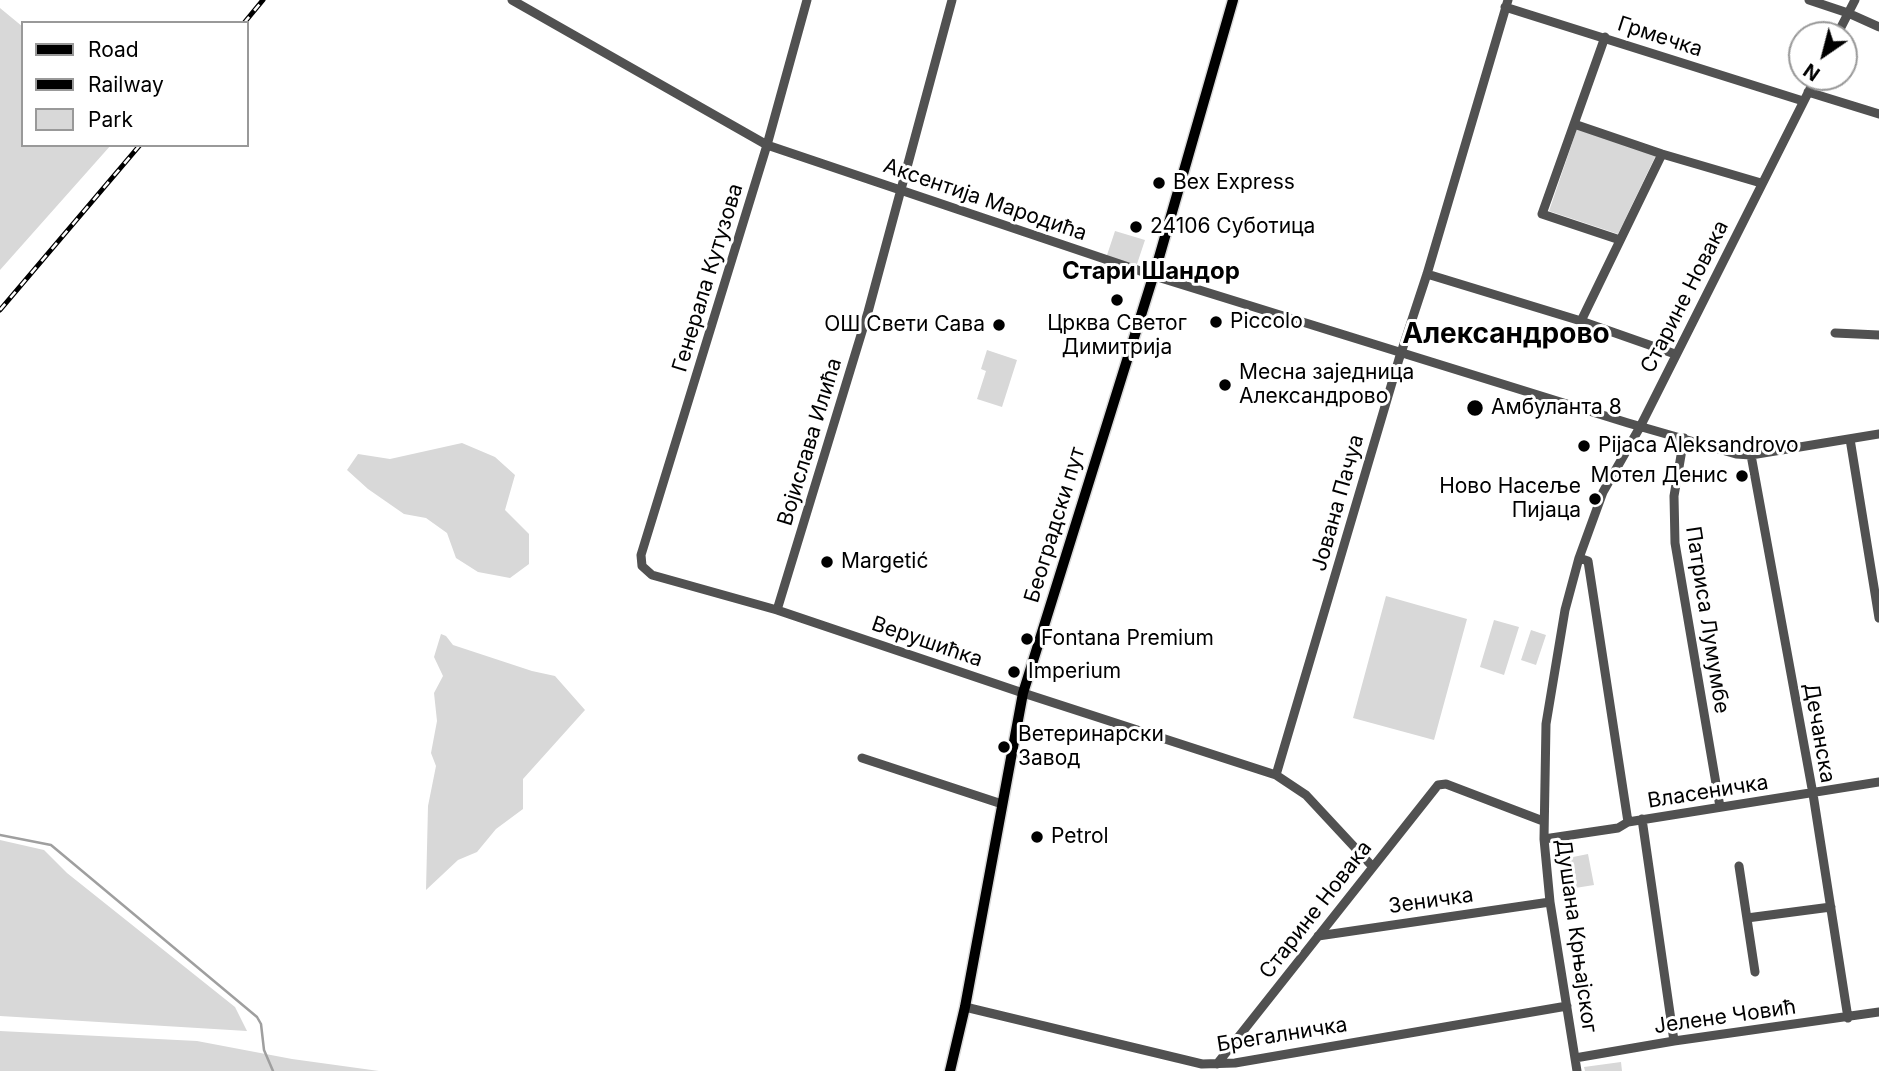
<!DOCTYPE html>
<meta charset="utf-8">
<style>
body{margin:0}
#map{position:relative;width:1879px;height:1071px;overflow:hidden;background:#fff;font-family:Inter,sans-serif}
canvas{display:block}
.legend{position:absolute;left:21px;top:21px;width:228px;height:126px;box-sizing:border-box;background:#fff;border:2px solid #999;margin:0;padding:9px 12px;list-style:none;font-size:21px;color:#000}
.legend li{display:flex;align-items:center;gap:14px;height:35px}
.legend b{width:35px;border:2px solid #999}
.north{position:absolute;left:1788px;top:21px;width:70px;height:70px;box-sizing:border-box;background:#fff;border:2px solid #999;border-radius:50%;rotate:215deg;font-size:19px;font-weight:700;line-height:28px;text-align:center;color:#000}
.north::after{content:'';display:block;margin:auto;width:24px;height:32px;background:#000;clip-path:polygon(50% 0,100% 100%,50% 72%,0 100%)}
</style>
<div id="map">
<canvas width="1879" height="1071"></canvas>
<ul class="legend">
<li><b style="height:9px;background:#000"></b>Road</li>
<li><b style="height:9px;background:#000"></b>Railway</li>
<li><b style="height:19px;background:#d8d8d8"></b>Park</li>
</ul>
<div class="north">N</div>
</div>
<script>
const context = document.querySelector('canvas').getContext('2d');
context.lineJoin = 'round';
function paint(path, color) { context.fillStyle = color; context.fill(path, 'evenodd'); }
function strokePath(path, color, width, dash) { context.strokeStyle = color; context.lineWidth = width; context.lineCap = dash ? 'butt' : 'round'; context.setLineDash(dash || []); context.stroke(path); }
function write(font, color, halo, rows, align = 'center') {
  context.font = font + ' Inter,sans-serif'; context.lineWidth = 6; context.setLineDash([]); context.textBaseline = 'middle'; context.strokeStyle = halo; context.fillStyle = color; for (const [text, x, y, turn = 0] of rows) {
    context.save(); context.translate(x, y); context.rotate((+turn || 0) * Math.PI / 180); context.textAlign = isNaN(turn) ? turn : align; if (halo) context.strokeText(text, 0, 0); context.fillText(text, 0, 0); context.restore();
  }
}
paint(new Path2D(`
 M0,8L23,27V145H111L0,270Z
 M1577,129L1656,155L1618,234L1549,211Z
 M1115,231L1145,240L1136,267L1106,258Z
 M987,350L1017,360L1002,407L977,399L986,371L981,369Z
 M462,443L495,457L515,475L505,510L529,534V564L510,578L478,572L456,558L447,533L426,518L404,514L368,489L347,470L358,454L390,459Z
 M1386,596L1467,619L1434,740L1353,718Z
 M1494,620L1519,627L1504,675L1480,667Z
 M1531,630L1546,635L1536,665L1521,660Z
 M441,634L446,636L453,645L532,671L555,676L585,710L523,779V809L496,829L477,852L458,860L426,890L428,806L436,766L431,753L437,721L434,693L443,676L434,657Z
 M0,840L44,850L67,873L235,1007L247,1031L0,1016Z
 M1588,854L1594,885L1569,889L1563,859Z
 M0,1031L197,1041L292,1059L379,1071H0Z
 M1621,1062L1622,1071H1585L1584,1067Z`), '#d8d8d8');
strokePath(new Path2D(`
 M0,835L51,845L257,1017L261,1024L264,1050L273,1071`), '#9f9f9f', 2.5);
const major = new Path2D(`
 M950,1071L965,1007L1023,693L1158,261L1233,0`);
strokePath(major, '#dbdbdb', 13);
strokePath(new Path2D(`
 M512,0L767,145L1164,279L1628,423L1736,454L1751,455L1879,434
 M807,0L767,145L641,555L642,566L652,575L777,610L1017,691L1276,775L1306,795L1372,866
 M1809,0L1848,13L1879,27
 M1505,7L1803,101
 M1837,35L1855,0
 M1605,37L1542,214L1620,240
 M1808,92L1879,114
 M1574,124L1662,154L1761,183
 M1427,274L1581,321L1675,354
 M1581,321L1662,154
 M1835,333L1879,335
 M1684,438L1674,496L1675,543L1720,807
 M1850,439L1879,618
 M1751,455L1813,794L1848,1018
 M1579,558L1588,561L1628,822
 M777,610L868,312L952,0
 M862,758L1002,804
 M1276,775L1399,359L1427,274L1508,0
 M1642,819L1674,1041
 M1544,839L1618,828L1628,822L1879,782
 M1739,866L1755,972
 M1747,918L1831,907
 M1318,936L1550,902
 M965,1007L1202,1064L1235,1063L1567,1006
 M1575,1058L1674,1041L1879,1012
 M1217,1064L1438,785L1446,784L1543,821
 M1577,1071L1550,902L1544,839L1546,724L1565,610L1579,558L1603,492L1640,427L1816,77`), '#515151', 9);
strokePath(major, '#000', 10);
const rail = new Path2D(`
 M244,23L263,0
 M0,310L140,145`);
strokePath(rail, '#000', 5);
strokePath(rail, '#fff', 2.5, [8]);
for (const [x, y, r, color] of [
 [1159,183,7,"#000"],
 [1136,227,7,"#000"],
 [1117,300,7,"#000"],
 [1216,322,7,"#000"],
 [999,325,7,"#000"],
 [1225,385,7,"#000"],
 [1475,408,9,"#000"],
 [1584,446,7,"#000"],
 [1742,476,7,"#000"],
 [1595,499,7,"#000"],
 [827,562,7,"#000"],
 [1027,639,7,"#000"],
 [1014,672,7,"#000"],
 [1004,747,7,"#000"],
 [1037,837,7,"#000"]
]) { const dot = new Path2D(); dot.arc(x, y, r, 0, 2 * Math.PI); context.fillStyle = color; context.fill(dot); strokePath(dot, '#fff', 2.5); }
write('21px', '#000', '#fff', [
 ["Грмечка",1660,37,18],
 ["Аксентија Мародића",985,200,19],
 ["Генерала Кутузова",708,278,-73],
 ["Старине Новака",1685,297,-63],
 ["Војислава Илића",810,442,-73],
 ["Јована Пачуа",1338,503,-74],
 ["Београдски пут",1055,525,-73],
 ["Патриса Лумумбе",1707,620,81],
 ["Верушићка",927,642,19],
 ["Дечанска",1819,733,80],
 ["Власеничка",1708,792,-9],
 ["Зеничка",1431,901,-8],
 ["Старине Новака",1316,910,-52],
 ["Душана Крњајског",1576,936,82],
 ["Јелене Човић",1725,1017,-8],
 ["Брегалничка",1282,1035,-9]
]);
write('21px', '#000', '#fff', [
 ["Bex Express",1173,183],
 ["24106 Суботица",1150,227],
 ["Piccolo",1230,322],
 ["Црква Светог",1117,324,"center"],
 ["Димитрија",1117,348,"center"],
 ["ОШ Свети Сава",985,325,"right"],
 ["Месна заједница",1239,373],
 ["Александрово",1239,397],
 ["Амбуланта 8",1491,408],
 ["Pijaca Aleksandrovo",1598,446],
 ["Мотел Денис",1728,476,"right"],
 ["Ново Насеље",1581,487,"right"],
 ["Пијаца",1581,511,"right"],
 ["Margetić",841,562],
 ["Fontana Premium",1041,639],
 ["Imperium",1028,672],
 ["Ветеринарски",1018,735],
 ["Завод",1018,759],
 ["Petrol",1051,837]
], 'left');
write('bold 24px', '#000', '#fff', [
 ["Стари Шандор",1151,272]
]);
write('bold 28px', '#000', '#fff', [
 ["Александрово",1506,335]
]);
</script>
